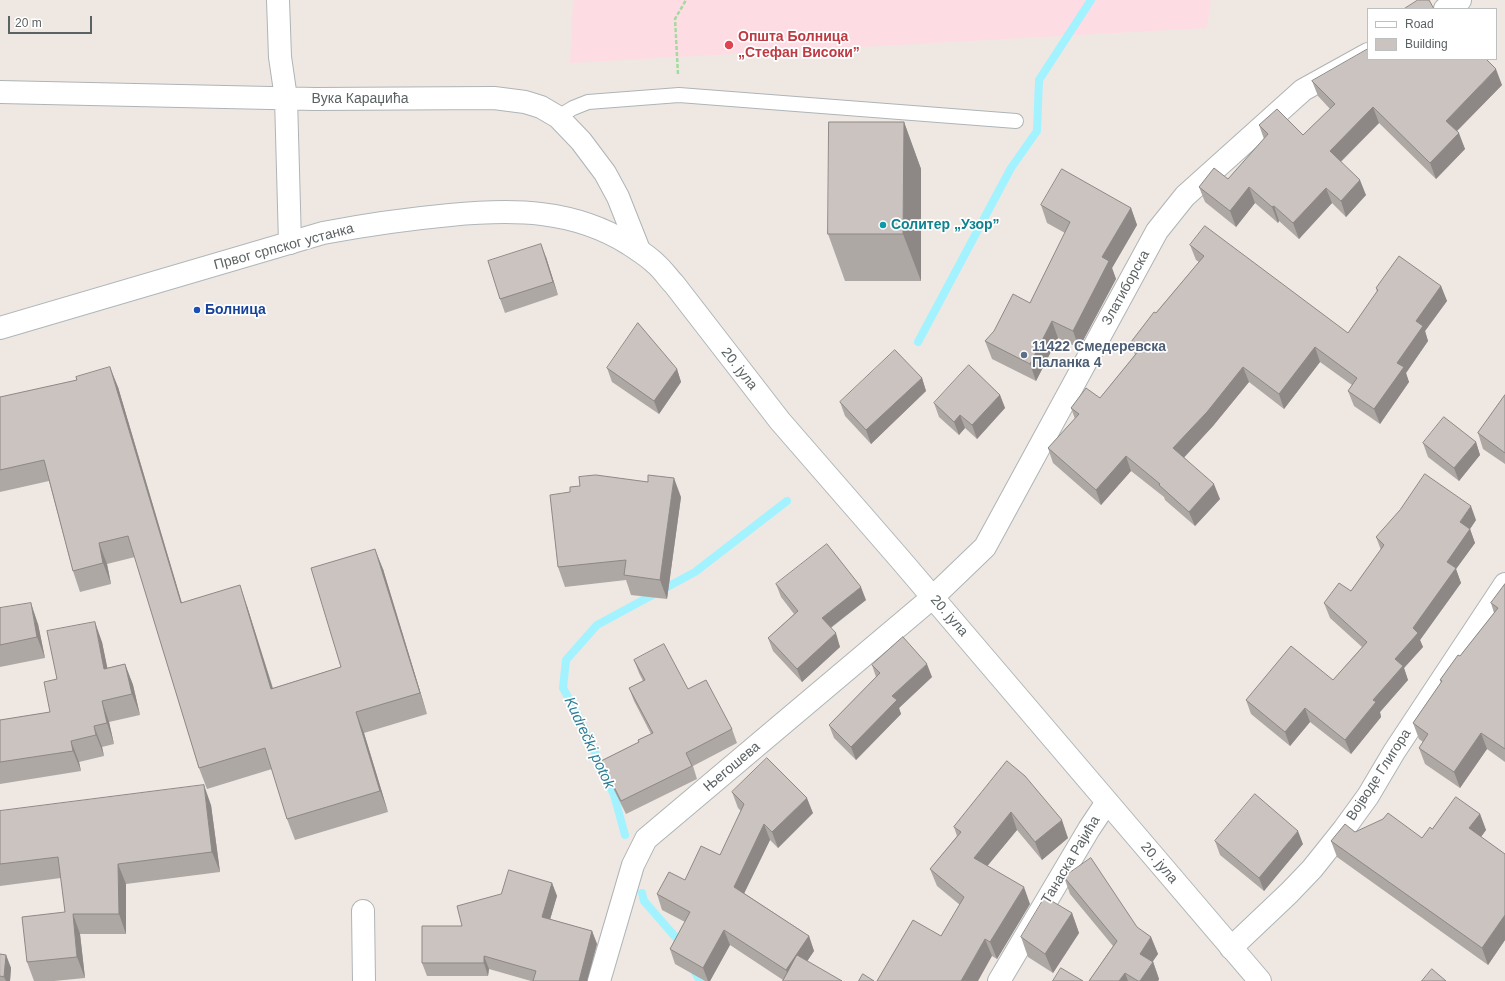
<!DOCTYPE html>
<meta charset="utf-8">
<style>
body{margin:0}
#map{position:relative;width:1505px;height:981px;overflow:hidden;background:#efe8e2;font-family:Helvetica,sans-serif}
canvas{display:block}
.legend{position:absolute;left:1367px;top:8px;width:130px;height:52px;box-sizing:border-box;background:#fff;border:1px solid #bdc0c1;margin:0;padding:5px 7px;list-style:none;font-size:12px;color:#5b6264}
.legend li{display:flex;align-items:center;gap:8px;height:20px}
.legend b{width:20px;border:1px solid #bdc0c1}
.scale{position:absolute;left:8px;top:16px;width:84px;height:18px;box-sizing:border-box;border:2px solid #5b6264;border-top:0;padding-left:5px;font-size:12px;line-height:14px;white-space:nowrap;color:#5b6264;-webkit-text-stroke:3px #fff;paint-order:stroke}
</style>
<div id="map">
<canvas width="1505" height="981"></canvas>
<ul class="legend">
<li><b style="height:5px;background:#fff"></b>Road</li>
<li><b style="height:11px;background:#cac3bf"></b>Building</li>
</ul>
<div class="scale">20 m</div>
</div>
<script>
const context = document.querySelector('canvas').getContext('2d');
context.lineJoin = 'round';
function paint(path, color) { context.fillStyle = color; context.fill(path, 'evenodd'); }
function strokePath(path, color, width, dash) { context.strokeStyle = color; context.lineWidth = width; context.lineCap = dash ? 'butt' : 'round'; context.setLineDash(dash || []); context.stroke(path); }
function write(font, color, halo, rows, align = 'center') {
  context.font = font + ' Helvetica,sans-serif'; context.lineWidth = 3.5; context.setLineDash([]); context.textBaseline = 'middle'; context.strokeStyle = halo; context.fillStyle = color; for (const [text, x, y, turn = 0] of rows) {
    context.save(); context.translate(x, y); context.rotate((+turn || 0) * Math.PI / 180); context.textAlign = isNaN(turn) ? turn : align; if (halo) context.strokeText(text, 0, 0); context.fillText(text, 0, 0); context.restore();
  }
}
paint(new Path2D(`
 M573,0H1211L1207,28L570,63Z`), '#fddde3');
strokePath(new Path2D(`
 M918,342L1011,168L1037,131L1039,80L1091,0
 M625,835L614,795L579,717L563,688L566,660L597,625L695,572L787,501
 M642,893L644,901L678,940L681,946
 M692,967L700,981`), '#a2f2ff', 8);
const service = new Path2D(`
 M558,117L573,108L588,102L679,95L1016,121`);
const minor = new Path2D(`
 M1445,9L1460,0
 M363,911L364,981
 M1231,948L1289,893L1312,869L1344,829L1368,796L1394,752L1505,584
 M599,981L633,865L646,839L933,597L985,547L1157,231L1185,196L1303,90L1368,54
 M999,981L1089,829L1107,802`);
const tertiary = new Path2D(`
 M278,0L280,57L286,98L290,243
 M0,92L315,99L494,98L525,102L541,107L558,117L581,141L605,173L618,197L639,250`);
const secondary = new Path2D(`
 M0,328L323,233C365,225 407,219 450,215C513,209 573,209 629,244C638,250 648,256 656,264C663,270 668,278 674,284L780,421L900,559L1260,981`);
strokePath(service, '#aeb4b6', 16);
strokePath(minor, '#aeb4b6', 24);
strokePath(tertiary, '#aeb4b6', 24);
strokePath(secondary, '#afb6b9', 24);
strokePath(new Path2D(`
 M678,74L675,19L686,0`), '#a1db9f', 2.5, [4, 2]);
strokePath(service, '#fff', 14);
strokePath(minor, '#fff', 22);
strokePath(tertiary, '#fff', 22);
strokePath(secondary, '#fff', 22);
paint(new Path2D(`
 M1312,81L1502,85L1457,131L1465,149L1436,179L1379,123L1341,162L1366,195L1346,217L1332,203L1299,239L1279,221L1278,223L1255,203L1236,227L1205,202L1199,187L1228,179L1264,139L1259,125L1303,135L1330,109L1318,96Z
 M904,122L921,169V281H845L828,234Z
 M1041,205L1131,208L1137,225L1112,268L1116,279L1079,348L1058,338L1036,381L992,359L985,341L1030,303L1065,233L1047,223Z
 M1190,245L1348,333L1377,292L1376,288L1441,286L1447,301L1425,331L1428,341L1406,373L1409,382L1380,424L1354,406L1348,391L1352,385L1320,362L1284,409L1249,382L1213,426L1184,457L1220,499L1195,526L1165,500L1164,497L1131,471L1101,505L1053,463L1048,448L1075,419L1071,408L1100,398L1135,355L1131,342L1199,262L1196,260Z
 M546,257L558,295L505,313L500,299Z
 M607,368L677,369L681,382L659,414L612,382Z
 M922,378L926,391L871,444L845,416L840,402Z
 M118,387L182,603L247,606L273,688L341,667L383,569L427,714L364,733L388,812L295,840L287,819L272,769L207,789L199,768L135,557L107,564L111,584L80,592L73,571L49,481L0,492V397Z
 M1000,395L1005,408L977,439L965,428L959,435L939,417L934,403Z
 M1505,395V464L1483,449L1478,433Z
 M1476,442L1480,455L1459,481L1428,457L1423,443Z
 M681,497L667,599L631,595L626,580L565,587L558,567Z
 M1476,520L1470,529L1475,543L1456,569L1461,583L1420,640L1423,647L1404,668L1408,680L1380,712L1381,717L1351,754L1310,722L1290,746L1251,714L1246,700L1333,680L1362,647L1330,618L1324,603L1351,591L1381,550L1376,537Z
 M776,584L866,600L831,628L840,647L802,682L773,651L768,638L794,614L781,597Z
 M1505,584V762L1487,749L1460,788L1425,764L1419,748L1423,742L1419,739L1413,723L1441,683L1440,680L1460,656L1494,613L1491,603Z
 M0,608L38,624L45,658L0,667Z
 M102,642L107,668L125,664L133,685L140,715L109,722L114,744L102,747L104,756L79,762L81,771L0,784V720L50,712L57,679Z
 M634,660L688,689L732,729L737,743L693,766L697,779L626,814L606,774L601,761L639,742L638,740L651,734L634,701L629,688L643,681L639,673Z
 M872,665L932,677L899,708L901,714L856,760L834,738L829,725L876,677Z
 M1007,761L1068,838L1042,860L1017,830L987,866L1030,904L997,959L992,956L941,936L960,905L937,886L930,869L957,836L954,827Z
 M732,792L813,813L778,848L770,840L744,893L809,936L814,951L807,961L783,980L730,945L710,981H705L675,964L670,949L685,922L662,910L657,894L685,880L720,855L741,811L738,808Z
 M211,805L220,872L126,884V934H80L85,978L54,981H34L27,962L65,912L61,878L0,886V811Z
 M1480,814L1486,830L1481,837L1505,854V940L1488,965L1337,857L1331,841L1355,832L1422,838L1432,829Z
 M1215,841L1303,844L1264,891L1220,855Z
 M1064,877L1151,937L1158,954L1153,961L1159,979L1158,981H1089L1113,946L1070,894Z
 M552,883L557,896L550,919L592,931L597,944L587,981H531L489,969L488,976H427L422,963L462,926Z
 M1072,913L1079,933L1053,973L1028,957L1021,937Z
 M0,954L6,955L11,968L10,981H0Z`), '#aea8a4');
paint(new Path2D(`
 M1496,69L1502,85L1452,136L1446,121Z
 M1373,107L1379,123L1335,167L1330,151Z
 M904,122L921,169V281L903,234Z
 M1459,133L1465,149L1436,179L1430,163Z
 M1360,180L1366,195L1346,217L1341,201Z
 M1249,187L1255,203L1236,227L1230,211Z
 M1326,188L1332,203L1299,239L1293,223Z
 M1274,206L1279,221L1278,223L1272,207Z
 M1131,208L1137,225L1112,268L1116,279L1079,348L1073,331L1102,257Z
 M541,244L546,257L558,295L553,282Z
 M1441,286L1447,301L1425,331L1428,341L1406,373L1409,382L1380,424L1374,409L1397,363L1416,321Z
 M1052,321L1058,338L1036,381L1030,364Z
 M1315,347L1320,362L1284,409L1279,394Z
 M110,367L118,387L188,624L181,603Z
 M1243,367L1249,382L1213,426L1179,463L1173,448Z
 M677,369L681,382L659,414L654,401Z
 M922,378L926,391L871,444L866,430Z
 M1000,395L1005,408L977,439L972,425Z
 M960,415L965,428L959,435L954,422Z
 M1476,442L1480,455L1459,481L1454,468Z
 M1126,456L1131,471L1101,505L1096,490Z
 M674,478L681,497L667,599L660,580Z
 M1214,484L1220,499L1195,526L1189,512Z
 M1471,506L1476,520L1470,529L1475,543L1456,569L1461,583L1420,640L1423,647L1404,668L1408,680L1380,712L1381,717L1351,754L1345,740L1373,700L1395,659L1413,628L1447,562L1460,522Z
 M99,543L107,564L111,584L103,563Z
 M375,549L383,569L427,714L420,693Z
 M240,585L247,606L279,709L271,689Z
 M861,587L866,600L826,631L822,618Z
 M31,603L38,624L45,658L37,637Z
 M95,622L102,642L112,690L104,669Z
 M836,633L840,647L802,682L797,669Z
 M125,664L133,685L140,715L132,694Z
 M927,664L932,677L899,708L901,714L856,760L851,747L892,696Z
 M102,701L109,722L114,744L107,723Z
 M1305,708L1310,722L1290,746L1285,732Z
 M356,712L364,733L388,812L380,791Z
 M94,726L102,747L104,756L96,735Z
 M1481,733L1487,749L1460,788L1454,772Z
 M71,741L79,762L81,771L73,751Z
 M204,785L211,805L220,872L212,852Z
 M807,798L813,813L778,848L772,832Z
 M1011,812L1017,830L980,875L974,858Z
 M1480,814L1486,830L1475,845L1469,828Z
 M1062,820L1068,838L1042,860L1035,842Z
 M764,824L770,840L740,902L734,887Z
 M1298,831L1303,844L1264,891L1259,878Z
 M118,864L126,884V934L119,914Z
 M552,883L557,896L547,930L542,917Z
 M1024,887L1030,904L997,959L990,942Z
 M1072,913L1079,933L1053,973L1045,954Z
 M73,914L80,934L85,978L77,957Z
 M1505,915V940L1488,965L1482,948Z
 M724,930L730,945L710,981H708L703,968Z
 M592,931L597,944L587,981H579Z
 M809,936L814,951L794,981H790L786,970Z
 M1151,937L1158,954L1146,971L1140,954Z
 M985,939L992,956L978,981H961Z
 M6,955L11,968L10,981H6L4,977Z
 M484,956L489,969L488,976L484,963Z
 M1153,962L1159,979L1158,981H1140Z
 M1125,973L1128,981H1119Z`), '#8d8886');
const building = new Path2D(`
 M1418,0H1429L1434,9H1404Z
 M1368,49V59H1486L1496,69L1446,121L1459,133L1430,163L1373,107L1330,151L1360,180L1341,201L1326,188L1293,223L1274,206L1272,207L1249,187L1230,211L1199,187L1214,168L1228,179L1268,134L1259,125L1277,109L1303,135L1335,104L1312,81Z
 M829,122H904L903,234H828Z
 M1062,169L1131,208L1102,257L1109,261L1073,331L1052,321L1030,364L985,341L994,331L1013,294L1030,303L1070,222L1041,205Z
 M1205,226L1348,333L1378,290L1376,288L1399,256L1441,286L1416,321L1423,326L1397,363L1404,367L1374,409L1348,391L1357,378L1315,347L1279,394L1243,367L1207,412L1173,448L1214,484L1189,512L1159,485L1160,484L1126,456L1096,490L1048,448L1079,414L1071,408L1086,388L1100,398L1140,349L1131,342L1154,312L1156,313L1204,256L1190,245Z
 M541,244L553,282L500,299L488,261Z
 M638,323L677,369L654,401L607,368Z
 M895,350L922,378L866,430L840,402Z
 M969,365L1000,395L972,425L960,415L954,422L934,403Z
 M110,367L181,603L240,585L271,689L341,667L311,568L375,549L420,693L356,712L380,791L287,819L265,748L199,768L128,536L99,543L103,563L73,571L44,460L0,470V397L77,380L76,377Z
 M1505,395V453L1478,433Z
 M1444,417L1476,442L1454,468L1423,443Z
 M1425,474L1471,506L1460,522L1470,529L1447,562L1456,568L1413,628L1418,633L1395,659L1403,666L1373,700L1376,702L1345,740L1305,708L1285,732L1246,700L1291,646L1333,680L1367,642L1324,603L1339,583L1351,591L1384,545L1376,537L1400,510Z
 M596,475L648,482V475L674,478L660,580L624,575L626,560L558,567L550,495L570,492V487L580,486L579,477Z
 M827,544L861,587L822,618L836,633L797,669L768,638L798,611L776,584Z
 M1505,584V749L1481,733L1454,772L1419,748L1428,734L1413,723L1442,681L1440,680L1458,655L1460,656L1498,608L1491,603Z
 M31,603L37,637L0,645V608Z
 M95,622L104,669L125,664L132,694L102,701L107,723L94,726L96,735L71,741L73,751L0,762V720L50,712L44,682L57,679L47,631Z
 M903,637L927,664L892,696L897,700L851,747L829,725L880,673L872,665Z
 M664,644L688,689L706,680L732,729L686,753L692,766L621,801L601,761L639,742L638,740L653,733L629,688L645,680L634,660Z
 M767,758L807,798L772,832L764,824L734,887L809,936L786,970L724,930L703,968L670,949L690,912L657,894L669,872L685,880L701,846L720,855L744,804L732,792Z
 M1007,761L1025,776L1062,820L1035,842L1011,812L974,858L1024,887L990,942L985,939L961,981H877L913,920L941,936L964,897L930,869L961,832L954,827Z
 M204,785L212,852L118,864L119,914H73L77,957L27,962L22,917L65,912L58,857L0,864V811Z
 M1255,794L1298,831L1259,878L1215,841Z
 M1456,797L1480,814L1469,828L1505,854V915L1482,948L1331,841L1345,824L1355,832L1383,819L1388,813L1422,838L1430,827L1432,829Z
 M1091,858L1137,927L1151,937L1140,954L1153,962L1140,981H1138L1125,973L1119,981H1089L1117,941L1064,877Z
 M509,870L552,883L542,917L592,931L579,981H533L536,971L484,956V963H422V926H462L457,906L501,894Z
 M1045,897L1072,913L1045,954L1021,937Z
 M0,954L6,955L4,977L0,976Z
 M797,955L842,981H783Z
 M1061,968L1083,981H1053Z
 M1432,969L1446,981H1422Z
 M863,974L874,981H859Z`);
paint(building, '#cac3bf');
strokePath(building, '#8d8886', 1);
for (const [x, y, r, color] of [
 [729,45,5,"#e0444e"],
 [883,225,4,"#0f9aa8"],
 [197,310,4,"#1a4fb4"],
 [1024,355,4,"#5c6f8a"]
]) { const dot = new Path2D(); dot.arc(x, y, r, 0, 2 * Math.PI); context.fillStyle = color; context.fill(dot); strokePath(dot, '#fff', 1.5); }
write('bold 14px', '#be3a42', '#fff', [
 ["Општа Болница",738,37],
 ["„Стефан Високи”",738,53]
], 'left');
write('14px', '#5b6264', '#fff', [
 ["Вука Караџића",360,99],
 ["Првог српског устанка",284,247,-15],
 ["Златиборска",1126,288,-61],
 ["20. јула",739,369,52],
 ["20. јула",949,616,49],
 ["Његошева",732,767,-40],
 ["Војводе Глигора",1379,775,-57],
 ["Танаска Рајића",1071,860,-59],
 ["20. јула",1159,863,50]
]);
write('bold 14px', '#0d838f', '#fff', [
 ["Солитер „Узор”",891,225]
], 'left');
write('bold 14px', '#164399', '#fff', [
 ["Болница",205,310]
], 'left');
write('bold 14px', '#4e5e75', '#fff', [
 ["11422 Смедеревска",1032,347],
 ["Паланка 4",1032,363]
], 'left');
write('italic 15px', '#2e7e94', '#fff', [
 ["Kudrečki potok",589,743,65]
]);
</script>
